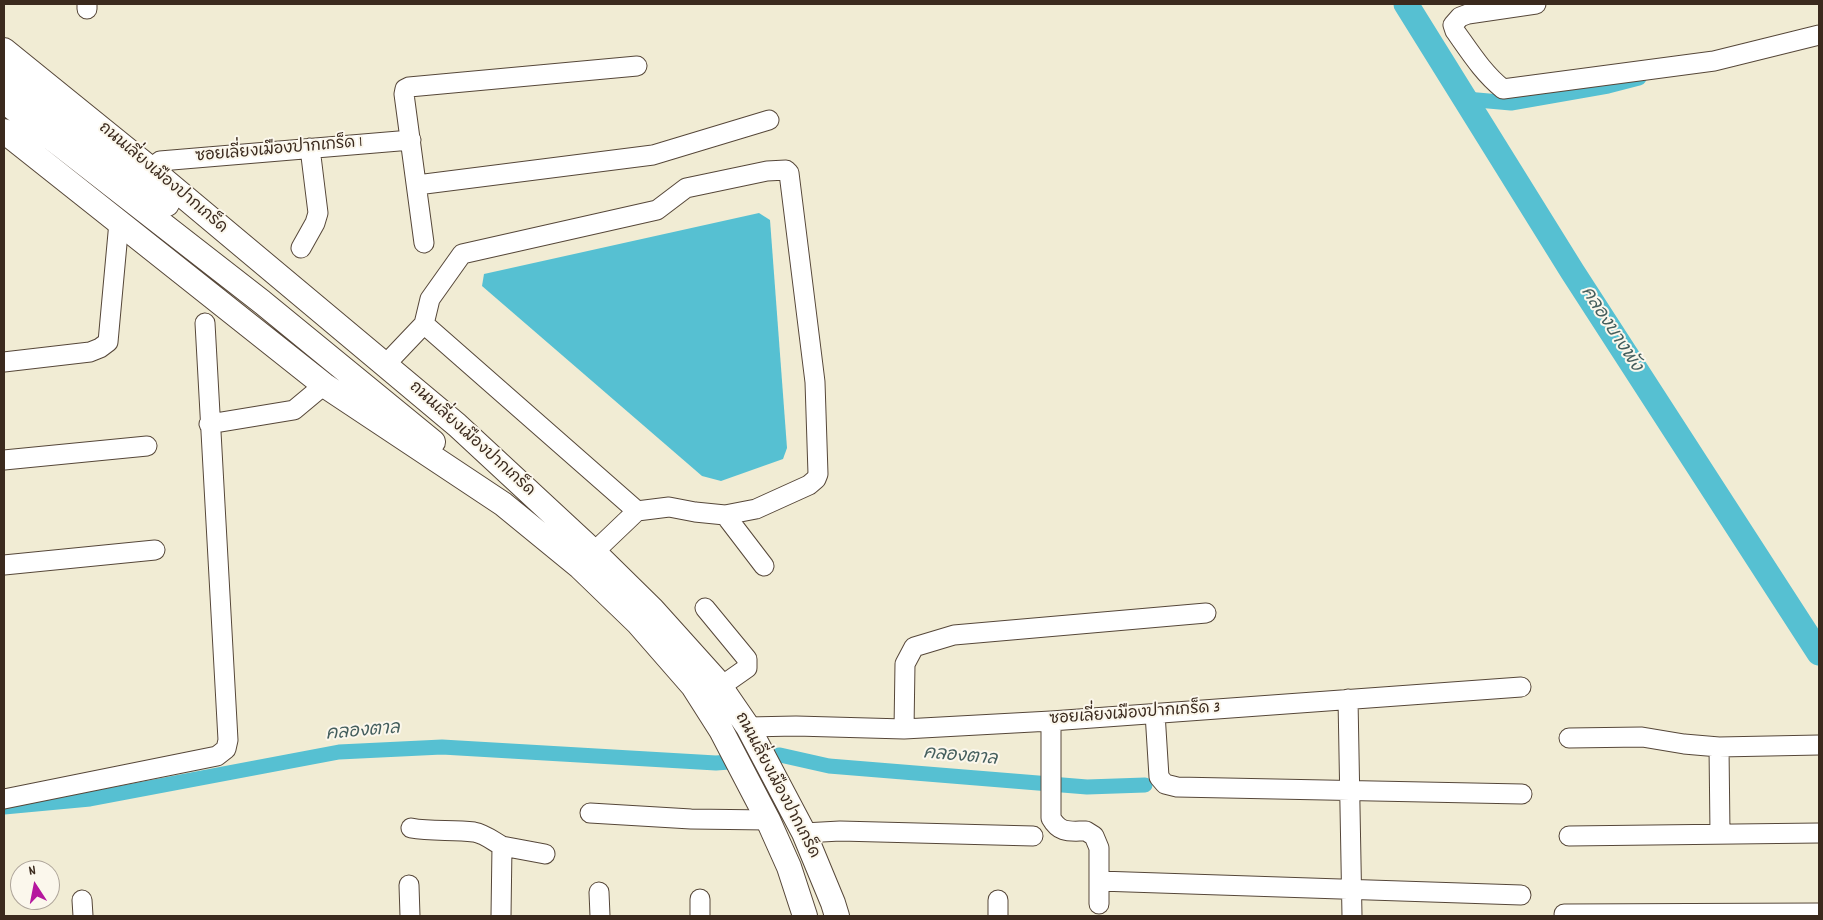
<!DOCTYPE html>
<meta charset="utf-8">
<style>
body{margin:0}
#map{position:relative;width:1823px;height:920px;overflow:hidden;background:#f1ecd4;font-family:Dekko,sans-serif}
canvas{display:block}
.frame{position:absolute;inset:0;border:5px solid #3b2a1e;pointer-events:none}
.north{position:absolute;left:10px;top:860px;width:50px;height:50px;box-sizing:border-box;background:#fbf7ec;border:1px solid #aea59a;border-radius:50%;rotate:349deg;font-size:14px;font-weight:700;line-height:20px;text-align:center;color:#3b2a1e}
.north::after{content:'';display:block;margin:auto;width:18px;height:22px;background:#b5179e;clip-path:polygon(50% 0,100% 100%,50% 72%,0 100%)}
</style>
<div id="map">
<canvas width="1823" height="920"></canvas>
<div class="frame"></div>
<div class="north">N</div>
</div>
<script>
const context = document.querySelector('canvas').getContext('2d');
context.lineJoin = 'round';
function paint(path, color) { context.fillStyle = color; context.fill(path, 'evenodd'); }
function strokePath(path, color, width, dash) { context.strokeStyle = color; context.lineWidth = width; context.lineCap = dash ? 'butt' : 'round'; context.setLineDash(dash || []); context.stroke(path); }
function write(font, color, halo, rows, align = 'center') {
  context.font = font + ' Dekko,"Playpen Sans Thai",sans-serif'; context.lineWidth = 4; context.setLineDash([]); context.textBaseline = 'middle'; context.strokeStyle = halo; context.fillStyle = color; for (const [text, x, y, turn = 0] of rows) {
    context.save(); context.translate(x, y); context.rotate((+turn || 0) * Math.PI / 180); context.textAlign = isNaN(turn) ? turn : align; if (halo) context.strokeText(text, 0, 0); context.fillText(text, 0, 0); context.restore();
  }
}
paint(new Path2D(`
 M759,213L770,220L787,448L783,459L721,481L702,476L482,286L484,274Z`), '#56c0d2');
strokePath(new Path2D(`
 M1466,99L1511,103L1608,86L1639,78
 M773,756L780,755L829,766L1087,787L1145,785
 M4,807L90,799L339,752L442,747L716,763L729,762`), '#56c0d2', 15);
strokePath(new Path2D(`
 M1406,4L1572,271L1819,653`), '#56c0d2', 25);
const minor = new Path2D(`
 M87,4V9
 M1536,4L1468,14L1460,17L1453,25L1455,31C1470,52 1483,73 1503,89L1714,61L1819,35
 M151,169L160,161L411,140
 M417,185L653,155L769,120
 M424,243L404,94L405,89L409,87L637,66
 M301,248L315,223L318,213L310,148
 M424,324L637,511
 M4,362L90,352L100,348L108,342L119,222
 M385,365L424,324L430,299L462,254L657,210L686,188L767,171L786,170L789,173L815,382L818,474L816,479L809,485L756,509L725,515L695,512L669,507L637,511L594,552
 M209,424L294,410L324,385
 M4,460L147,446
 M725,515L764,566
 M4,565L155,550
 M705,608L747,659V668L720,687
 M1348,699L1352,916
 M1155,713L1159,777L1165,784L1177,787L1522,794
 M1051,721V818C1060,834 1070,831 1086,831L1094,836L1099,848V904
 M748,727L796,726L904,729L1051,721L1521,687
 M904,729L905,664L914,647L954,635L1206,613
 M1569,738L1642,737L1684,744L1719,747L1819,745
 M1719,747L1720,833
 M4,799L217,756L226,749L228,740L205,323
 M590,813L691,819L768,820
 M411,828C432,832 453,829 474,832C485,834 493,841 502,846L501,916
 M804,833L840,831L1033,836
 M1569,836L1819,833
 M502,846L545,854
 M1099,881L1521,895
 M409,885L410,916
 M599,892L600,916
 M700,899V916
 M82,900L83,916
 M998,900V916
 M1564,914L1819,913`);
const major = new Path2D(`
 M4,50L151,169L457,425L594,552L652,609L715,679L748,727L804,833L833,903L837,916
 M4,75L167,204
 M4,101L262,302L433,442
 M4,131L324,385L503,504L580,567L638,623L693,686L721,730L768,820L789,867L805,916`);
strokePath(minor, '#564739', 21);
strokePath(major, '#564739', 26);
strokePath(minor, '#fff', 19);
strokePath(major, '#fff', 24);
write('16px', '#3b2a1e', '#fbf7ec', [
 ["ซอยเลี่ยงเมืองปากเกร็ด 1",279,151,-5],
 ["ถนนเลี่ยงเมืองปากเกร็ด",162,179,40],
 ["ถนนเลี่ยงเมืองปากเกร็ด",471,440,42],
 ["ซอยเลี่ยงเมืองปากเกร็ด 3",1135,715,-4],
 ["ถนนเลี่ยงเมืองปากเกร็ด",776,786,62]
]);
write('italic 18px', '#445e5d', '#fbf7ec', [
 ["คลองบางพัง",1610,330,57],
 ["คลองตาล",363,733,-5],
 ["คลองตาล",960,758,5]
]);
</script>
